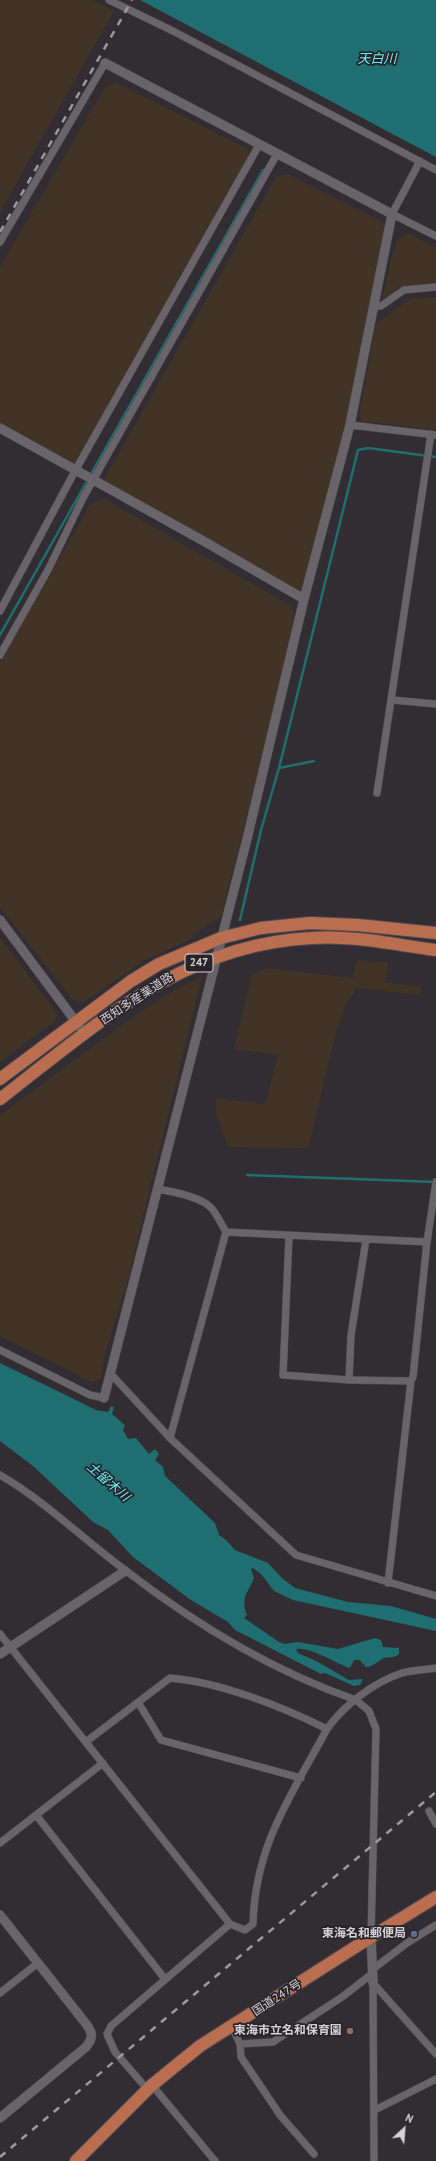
<!DOCTYPE html>
<meta charset="utf-8">
<style>
body{margin:0}
#map{position:relative;width:436px;height:2161px;overflow:hidden;background:#322d33;font-family:"PT Sans",sans-serif}
canvas{display:block}
.north{position:absolute;left:384px;top:2109px;width:40px;height:40px;-webkit-text-stroke:3px #282329;paint-order:stroke;rotate:26deg;font-size:11px;font-weight:700;line-height:16px;text-align:center;color:#d5d2d6}
.north::after{content:'';display:block;margin:auto;width:14px;height:18px;background:#d5d2d6;clip-path:polygon(50% 0,100% 100%,50% 72%,0 100%)}
</style>
<div id="map">
<canvas width="436" height="2161"></canvas>
<div class="north">N</div>
</div>
<script>
const context = document.querySelector('canvas').getContext('2d');
context.lineJoin = 'round';
function paint(path, color) { context.fillStyle = color; context.fill(path, 'evenodd'); }
function strokePath(path, color, width, dash) { context.strokeStyle = color; context.lineWidth = width; context.lineCap = dash ? 'butt' : 'round'; context.setLineDash(dash || []); context.stroke(path); }
function write(font, color, halo, rows, align = 'center') {
  context.font = font + ' "PT Sans","Noto Sans JP",sans-serif'; context.lineWidth = 3.5; context.setLineDash([]); context.textBaseline = 'middle'; context.strokeStyle = halo; context.fillStyle = color; for (const [text, x, y, turn = 0] of rows) {
    context.save(); context.translate(x, y); context.rotate((+turn || 0) * Math.PI / 180); context.textAlign = isNaN(turn) ? turn : align; if (halo) context.strokeText(text, 0, 0); context.fillText(text, 0, 0); context.restore();
  }
}
paint(new Path2D(`
 M0,0H91L114,11L0,212Z
 M117,83L248,149L253,165L80,465L69,468L0,428V267L105,87Z
 M287,174L383,222L388,231L346,429L301,597L106,490L104,479L276,177Z
 M409,233L436,248V283L399,287L387,300L382,298L396,241L402,236Z
 M436,297V430L362,421L359,416L376,324L411,298Z
 M104,499L291,606L297,621L221,916L193,935V938L145,960L84,1002L73,1000L0,907V663L91,503Z
 M0,937L57,1014L56,1020L0,1062Z
 M357,960L388,963L385,982L421,987L420,995L357,988L347,1002L336,1031L309,1146L304,1148L228,1147L215,1110L217,1098L265,1104L278,1055L234,1049L252,974L266,968L353,978Z
 M202,976L126,1286L105,1354L101,1379L91,1382L0,1336V1115L137,1014L169,993Z`), '#413326');
paint(new Path2D(`
 M140,0H436V157Z
 M0,1363L96,1410L108,1412L111,1406L114,1407L112,1414L125,1425L123,1430L128,1439L136,1438L149,1454L155,1449L159,1454L155,1460L163,1467L165,1476L215,1523L219,1535L226,1540L235,1550L268,1563L283,1579L295,1588L348,1602L391,1606L436,1619V1631L293,1600L274,1591L261,1574L253,1568L251,1569L254,1578C248,1594 240,1596 247,1615L244,1618L279,1642L285,1644L298,1642L338,1649L375,1638L381,1640L383,1647L399,1648V1654C395,1658 389,1657 384,1658C377,1661 373,1667 366,1667L360,1660H354L350,1668C335,1663 310,1646 296,1649L298,1653L318,1662L349,1680L363,1679L360,1685L354,1686L325,1673L321,1674L235,1630L228,1622L191,1600L133,1557L108,1530L93,1522L33,1466L0,1441Z`), '#1f6e71');
strokePath(new Path2D(`
 M0,635L263,170
 M279,768L358,450L368,448L436,457
 M240,920L261,830L279,768L314,761
 M247,1175L436,1182`), '#1f6e71', 2.5);
const minor = new Path2D(`
 M109,0L171,30L436,170
 M420,161L392,214L436,236
 M0,242L105,63
 M375,306H381L404,290L436,287
 M350,425L436,435
 M0,611L75,471L259,145
 M0,655L48,570L83,498L277,154
 M392,700L436,704
 M377,793L431,434
 M158,1189C173,1192 204,1197 213,1210C218,1217 222,1225 226,1232L170,1438
 M226,1232L427,1242
 M289,1236L283,1375L349,1380L411,1381
 M0,1350L90,1395L104,1398
 M110,1373L170,1438L296,1555L436,1596
 M349,1380L351,1335L366,1240
 M0,1475C45,1501 83,1539 125,1570C195,1624 272,1671 356,1700L369,1711L376,1729L371,1937
 M388,1583L411,1381L413,1377L427,1242L436,1182
 M0,1634L230,1924L245,1930L253,1924C255,1845 291,1796 327,1729C344,1705 374,1682 402,1673C413,1670 425,1670 436,1668
 M138,1702L161,1740L301,1778
 M87,1741L170,1678C220,1682 283,1707 327,1729
 M429,1811L436,1824
 M36,1815L165,1979
 M0,1843L103,1763
 M373,1969L407,1943L436,1925
 M373,1983L374,2161
 M373,1983L436,2054
 M0,1993L38,1963
 M232,2027L240,2044L241,2057L280,2115L314,2154
 M240,2044L273,2042L342,1997L373,1973
 M152,2085L215,2161
 M148,2090L115,2052L107,2034L111,2026L230,1924
 M375,2110L436,2079`);
const tertiary = new Path2D(`
 M0,428L207,543L304,599
 M0,920L85,1034
 M104,1398L247,839L304,599L350,425L392,214L105,63
 M0,1654L125,1571
 M0,1915L87,2025C93,2034 93,2038 86,2047L0,2118
 M371,1937L373,1983`);
const trunk = new Path2D(`
 M0,1079L131,981L159,964L221,938L261,928L310,923L358,925L436,933
 M0,1099C97,1024 183,944 312,938C353,935 396,945 436,950
 M76,2161L152,2085L200,2046L371,1937L436,1897`);
strokePath(minor, '#4e4a4f', 8);
strokePath(tertiary, '#4e4a4f', 10);
strokePath(trunk, '#4e4a4f', 14);
strokePath(minor, '#69636a', 7);
strokePath(tertiary, '#69636a', 9);
strokePath(trunk, '#ba6e4f', 12);
strokePath(new Path2D(`
 M0,232L132,0
 M0,2157L436,1792`), '#9d999e', 2.5, [7, 7]);
for (const [x, y, r, color] of [
 [414,1934,4,"#5c6f8a"],
 [350,2031,4,"#8d6e63"]
]) { const dot = new Path2D(); dot.arc(x, y, r, 0, 2 * Math.PI); context.fillStyle = color; context.fill(dot); strokePath(dot, '#282329', 1.5); }
for (const [x, y, w] of [
 [199,963,28]
]) { const box = new Path2D(); box.roundRect(x - w / 2, y - 9, w, 18, 3); context.fillStyle = '#282329'; context.fill(box); strokePath(box, '#d5d2d6', 1); }
write('bold 11px', '#d5d2d6', null, [
 ["247",199,963]
]);
write('12px', '#d5d2d6', '#282329', [
 ["西知多産業道路",137,999,-33],
 ["国道247号",277,1998,-33]
]);
write('bold 12px', '#d5d2d6', '#282329', [
 ["東海名和郵便局",406,1934],
 ["東海市立名和保育園",342,2031]
], 'right');
write('italic 13px', '#64f3f9', '#282329', [
 ["天白川",377,59],
 ["土留木川",108,1482,41]
]);
</script>
